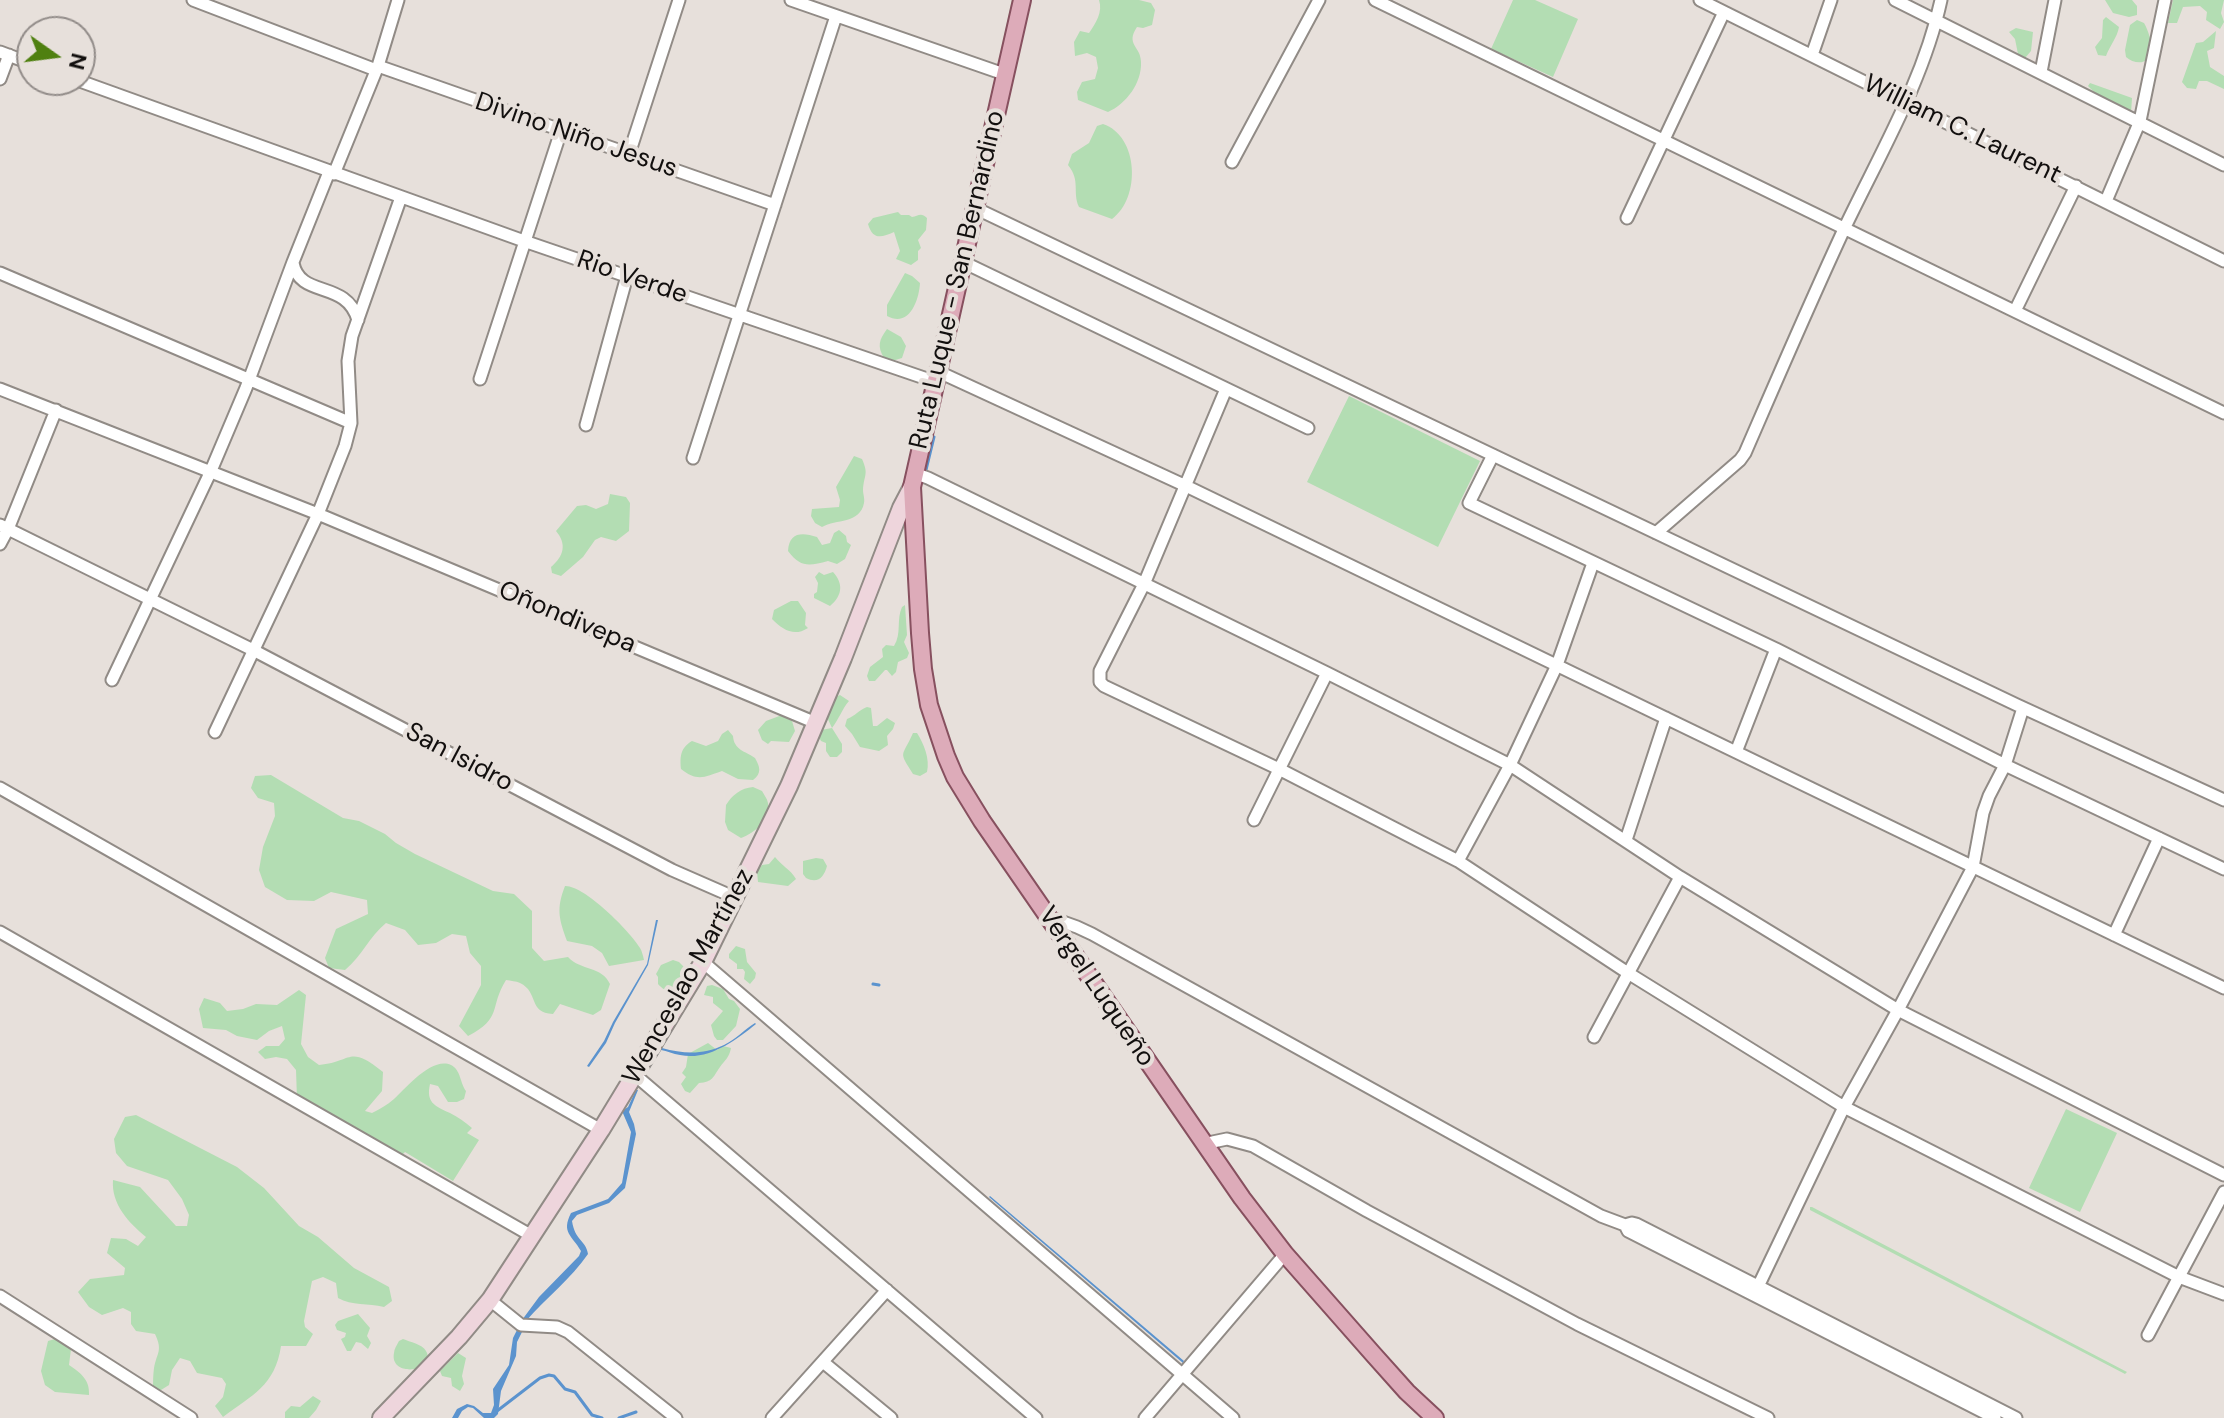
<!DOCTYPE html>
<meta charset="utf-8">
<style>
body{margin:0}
#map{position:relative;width:2224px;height:1418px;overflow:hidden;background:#e7e0db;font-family:"DM Sans",sans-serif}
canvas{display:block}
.north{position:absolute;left:16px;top:16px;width:80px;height:80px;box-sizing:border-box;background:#e7e0db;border:2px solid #928c89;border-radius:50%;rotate:104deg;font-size:22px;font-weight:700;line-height:32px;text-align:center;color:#120f0e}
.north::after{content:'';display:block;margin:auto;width:28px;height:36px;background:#4f8010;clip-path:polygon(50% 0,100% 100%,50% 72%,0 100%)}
</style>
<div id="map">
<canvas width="2224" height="1418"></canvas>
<div class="north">N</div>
</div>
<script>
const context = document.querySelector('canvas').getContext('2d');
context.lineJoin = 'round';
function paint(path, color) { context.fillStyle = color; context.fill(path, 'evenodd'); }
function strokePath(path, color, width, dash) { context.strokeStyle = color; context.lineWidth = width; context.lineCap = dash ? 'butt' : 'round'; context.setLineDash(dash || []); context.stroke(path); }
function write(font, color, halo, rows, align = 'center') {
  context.font = font + ' "DM Sans",sans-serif'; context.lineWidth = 8; context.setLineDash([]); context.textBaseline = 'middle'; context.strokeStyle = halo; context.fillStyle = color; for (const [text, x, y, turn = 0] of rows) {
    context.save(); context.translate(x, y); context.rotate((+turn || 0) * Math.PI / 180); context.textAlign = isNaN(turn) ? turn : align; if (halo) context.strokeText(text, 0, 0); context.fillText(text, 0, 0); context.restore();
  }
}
paint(new Path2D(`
 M1012,0H1014L904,487L935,743L1286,1265L1223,1185L965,810L943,770L928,729L922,703L914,655L902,492Z
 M1099,0H1139L1151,3L1155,10L1152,25L1143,28L1137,27C1125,45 1141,46 1141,62C1142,83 1126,104 1108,112L1078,100L1077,92L1082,82L1095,79L1098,68L1096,57L1087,53L1075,56L1074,42L1080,31L1089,33C1096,23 1103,12 1099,0Z
 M1513,0H1535L1578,19L1553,77L1491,49Z
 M2105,0H2132L2137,6V15L2129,17L2113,13Z
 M2173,0H2224L2221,13L2224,22L2220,29L2206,20L2207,12L2200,6L2183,7L2177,23H2168Z
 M2106,17L2119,27C2117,38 2110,45 2106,56L2098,55L2095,47L2102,38L2103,20Z
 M2137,20L2144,23C2148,30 2152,42 2152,50C2150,65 2135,65 2126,57L2125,50L2130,25Z
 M2016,28L2033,32L2031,51L2025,58L2018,54L2015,39L2009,32Z
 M2216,31L2214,48L2207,51L2210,67L2224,76V89L2207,81H2199L2196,89L2187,88L2182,82L2196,43L2203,42Z
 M2090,83L2132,98L2131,113L2113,111L2088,86Z
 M1103,124C1139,136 1141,198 1112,219L1079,207C1072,192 1081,181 1068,165L1072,154L1089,143L1097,126Z
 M898,212L901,215H909L912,217C918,216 921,212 927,218L926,230L918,240L921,248L918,251V260L911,265L896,259L900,251L894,232C882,237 873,241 868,224L873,218Z
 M905,273L912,276L920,283C919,301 909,328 887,316V305Z
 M887,329L901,337L906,346L902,358L892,361L884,358C877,346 879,340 887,329Z
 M1349,396L1480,461L1438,547L1307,482Z
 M854,456L862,459C869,475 864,474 863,490C863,494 865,499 864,503C860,524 836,519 822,527L815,523L811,516L812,509L839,507L840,500L836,487Z
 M610,494L626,497L630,503L629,531L616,541L601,537L595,540L583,557L561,576L552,573L551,567C564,556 567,544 556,531L577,506L586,505L596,509L608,504Z
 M839,530L846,536L847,542L851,545L845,559L837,564L828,561C809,566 801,568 788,551C789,532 802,532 817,537L822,545L830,543L834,533Z
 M819,572L824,575L833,572C844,584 842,596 830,606L814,598V594L817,592L818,583L815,577Z
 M791,601H798L806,613L805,625L808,628C794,637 783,630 772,619L774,610Z
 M905,605L907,635L904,642L909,653L907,658L898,662L896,672L892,676L887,670H885L875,681H869L867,676L870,667L883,657L882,649L886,645L894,646C902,633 896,620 902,607Z
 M840,695L849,701C842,709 839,719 832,728L842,744V752L837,757H830L826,751V743L821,741L819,737L821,730L832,728L826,715L833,698Z
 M867,707L871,708L873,726H877L887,718L895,723L893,729L887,736L888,745L879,751L860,747L852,734L845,726L847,719C855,716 859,710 867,707Z
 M782,715L792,721L795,731L789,742L771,741L768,744L762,740L758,730L766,721Z
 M728,730L733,736C734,750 745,751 755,758C760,767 762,773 753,780L738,779L722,771C705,777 697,782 681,769C680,757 680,748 692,741L706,746L718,741L722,734Z
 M913,733H917C924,744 930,759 927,772L920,776L913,774C898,750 902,758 913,733Z
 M271,775L343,818L359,821L385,834L396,843L415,854L493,891L514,894L532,911V948L544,961L568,957C581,971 602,966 610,984L601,1010L593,1015L560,1004L553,1014C528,1013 539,992 520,983C516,981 511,981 506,980C489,1007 503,1018 468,1036L459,1026L481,985V966L470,953L466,936L452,934L436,943L418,945L405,930L386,923C369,937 362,956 345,970L329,968L325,958L336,929L368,914L367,900L331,892L314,901L287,900L265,887L259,870L263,847L275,816L274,803L258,798L251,788L255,776Z
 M753,787L762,791C764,795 767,798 768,803C770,820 755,833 741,838L728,830L725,822L726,805C732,795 741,788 753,787Z
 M775,857C782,866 790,869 796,879L788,886L758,882L757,872L762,865L769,864Z
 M816,858L823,859L827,866C824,877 818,884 806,878L803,874V861Z
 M565,886C584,885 630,931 640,948C642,951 643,956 644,960L609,966L602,953L592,946L567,941C559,919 556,909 565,886Z
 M736,946L745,949L747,962L756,973L755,978L750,984L744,979L745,972L743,969H737V964L729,958V954Z
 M673,960L679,962L685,968C682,982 673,1001 658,984V977L656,974L661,965Z
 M712,985L723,989L729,999L734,1001L740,1009L736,1026L723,1040H717L714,1036L711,1025L723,1011L713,1003V997L704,995L707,986Z
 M299,990L306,995L301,1044L308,1057L319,1065C353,1062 348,1044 383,1072L382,1091L365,1111L372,1113C380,1109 387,1105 394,1099C405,1089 432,1056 451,1065C461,1070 460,1083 466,1091L464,1099L457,1102H448L438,1086L430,1084C426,1102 434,1106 450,1113C458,1117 465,1122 472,1128L467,1133L479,1140L453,1181L405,1152L403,1154L388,1157L297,1099L296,1070L287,1059L276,1057L265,1059L258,1052L266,1046H279L285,1039L282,1026L269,1031L257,1040L237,1036L226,1030L203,1028L199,1009L204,998L220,1003L227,1011L243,1009L256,1004L277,1005Z
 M708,1043L717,1050L723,1046L731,1048C729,1058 725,1060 720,1067C713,1077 713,1082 699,1083L690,1093L685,1091L681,1084L686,1077L682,1073L686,1067L688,1054Z
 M2066,1109L2117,1133L2080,1212L2029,1188Z
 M136,1115L237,1167L264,1188L299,1226L318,1237L354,1268L389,1287L392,1301L384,1307C368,1303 352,1306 338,1298L336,1283L323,1277L312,1281L304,1321L305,1327L313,1334L306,1346H281C275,1386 252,1395 223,1417L215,1406L223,1397L226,1384L222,1378L197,1373L190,1361L180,1358L172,1370L169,1385L161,1390H153C153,1383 153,1375 154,1368C157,1352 163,1351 155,1334L136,1331L131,1324V1312L123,1308L102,1315L89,1307L78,1292L90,1279L124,1275L125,1268L107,1253L111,1238L126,1239L138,1246L146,1237C129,1223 111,1204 113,1180L140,1187L176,1226H187L189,1215L182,1199L168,1180L127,1166L116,1153L114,1139L125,1117Z
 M1810,1207H1812L2127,1372L2125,1374L1810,1210Z
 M358,1314L370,1328L367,1336L371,1343L368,1349L361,1343L356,1342L351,1351H347L341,1339L345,1337L346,1333L337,1330L335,1325L338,1321Z
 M55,1339L66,1341L71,1349L69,1365C81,1373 90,1380 89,1395L55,1392L45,1385L41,1371L48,1341Z
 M403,1339C410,1342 422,1344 426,1351C438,1372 389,1378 394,1353C394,1349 397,1345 399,1341Z
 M458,1353L466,1358L462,1376L464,1384L460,1391L452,1386L451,1378L442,1376L440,1371Z
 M313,1396L321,1401L316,1410L309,1418H285V1412L291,1406L300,1407Z`), '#b3ddb3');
paint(new Path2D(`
 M656,920H658L648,965L615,1023L606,1043L589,1067L587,1066L604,1041L613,1022L647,964Z
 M705,974L706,975L662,1048C684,1054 703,1055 724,1045C735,1040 745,1029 755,1023L756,1024C735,1041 708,1061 680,1055C673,1054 667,1051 661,1050L646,1074L645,1073Z
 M636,1090H638L629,1112L634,1124L636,1134L625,1188L609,1203L577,1215L572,1221C575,1241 586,1240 588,1254C571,1279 546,1298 526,1321L522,1320L539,1297L579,1256L581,1251C572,1235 561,1233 571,1213L608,1199L622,1183L631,1132L622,1111L628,1107Z
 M990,1196L1184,1361L1183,1363L989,1197Z
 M517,1330L522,1332L517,1342L516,1356L501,1391L498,1414L494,1418H484L473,1408L468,1407L462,1411L458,1418H452L457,1409L467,1404L474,1406L483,1413H491L494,1405L493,1389L509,1365L513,1338Z`), '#5b93ce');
strokePath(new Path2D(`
 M926,470L934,437
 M873,984L879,985
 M497,1411L540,1378L549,1375L554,1376L565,1389L575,1392L592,1415L602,1418
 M619,1418L636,1412`), '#5b93ce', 3);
const minor = new Path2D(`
 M193,0L376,70
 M791,0L1004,74
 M1375,0L2224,413
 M1700,0L2224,261
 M1895,0L2224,165
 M0,52L32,64
 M1812,55L1831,0
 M378,66L775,205
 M2041,72L2055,0
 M0,79L9,55
 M77,80L524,241L936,382
 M629,154L679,0
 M1232,162L1319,0
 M334,174L378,66L398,0
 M2106,201L2140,121L2165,0
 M975,208L2017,705L2224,800
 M1627,218L1724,12
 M963,262L1308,428
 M293,263C300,299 346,279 358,320
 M0,273L351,423
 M2015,311L2076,186
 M939,372L1186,486L2224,988
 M480,379L561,131
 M0,389L318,514L816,723
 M1226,389L1144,584L1100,671V682L1104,686L1279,769L1458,861L1628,973L1844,1107L2179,1277L2224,1294
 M586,425L627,276
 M1493,455L1469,503L1776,649L2005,765L2224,869
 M693,458L836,16
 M914,473L928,478L1327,673L1510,765L1680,877L1898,1010L2224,1175
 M0,525L253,650L672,870L736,898
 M1656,533L1740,460L1745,453C1778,377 1811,300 1846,225C1881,152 1924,79 1941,0
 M0,544L8,529L56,410
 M112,680L210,473L246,388L293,262L329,172
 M215,732L318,514L345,446L351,423L348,361L352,336L401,197
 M1736,752L1776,649
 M0,788L601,1130
 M1254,820L1327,673
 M1626,840L1666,718
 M1458,861L1510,765L1557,665L1593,563
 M1049,917L1077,927L1092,934L1601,1216L1625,1225L1632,1223L1636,1224L2016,1418
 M0,932L532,1236
 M2114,935L2159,838
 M703,962L1233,1418
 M1594,1037L1680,877
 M635,1075L1036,1418
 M1203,1144L1227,1139L1253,1146L1367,1211L1577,1324L1768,1418
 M1625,1225L1628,1231L1632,1233L1995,1418
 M1754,1295L1844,1107L1898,1010L1973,867L1983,813L1989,796L2005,765L2023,708
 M0,1296L191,1418
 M490,1300L521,1325L557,1327L568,1332L676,1418
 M2148,1335L2224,1192
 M823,1362L891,1418
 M772,1418L887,1290
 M1145,1418L1285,1254`);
const secondary = new Path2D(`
 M381,1418L459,1337L490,1300L601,1130L703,962L789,786L843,658L901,508L912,487`);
const primary = new Path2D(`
 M1022,0L912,487L920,633L923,669L929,705L946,756L955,777L982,821L1242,1198L1285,1254L1373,1354L1407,1392L1435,1418`);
strokePath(minor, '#918b86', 15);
strokePath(secondary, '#918b86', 20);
strokePath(primary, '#87505f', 20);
strokePath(minor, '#fff', 11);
strokePath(secondary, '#eed5dc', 16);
strokePath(primary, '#ddabb9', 16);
write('26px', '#120f0e', '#e7e0db', [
 ["William C. Laurent",1962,130,26],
 ["Divino Niño Jesus",576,136,19],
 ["Rio Verde",632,278,19],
 ["Ruta Luque - San Bernardino",958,280,-77],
 ["Oñondivepa",567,618,23],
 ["San Isidro",459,758,28],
 ["Wenceslao Martínez",689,977,-61],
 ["Vergel Luqueño",1096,987,56]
]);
</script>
